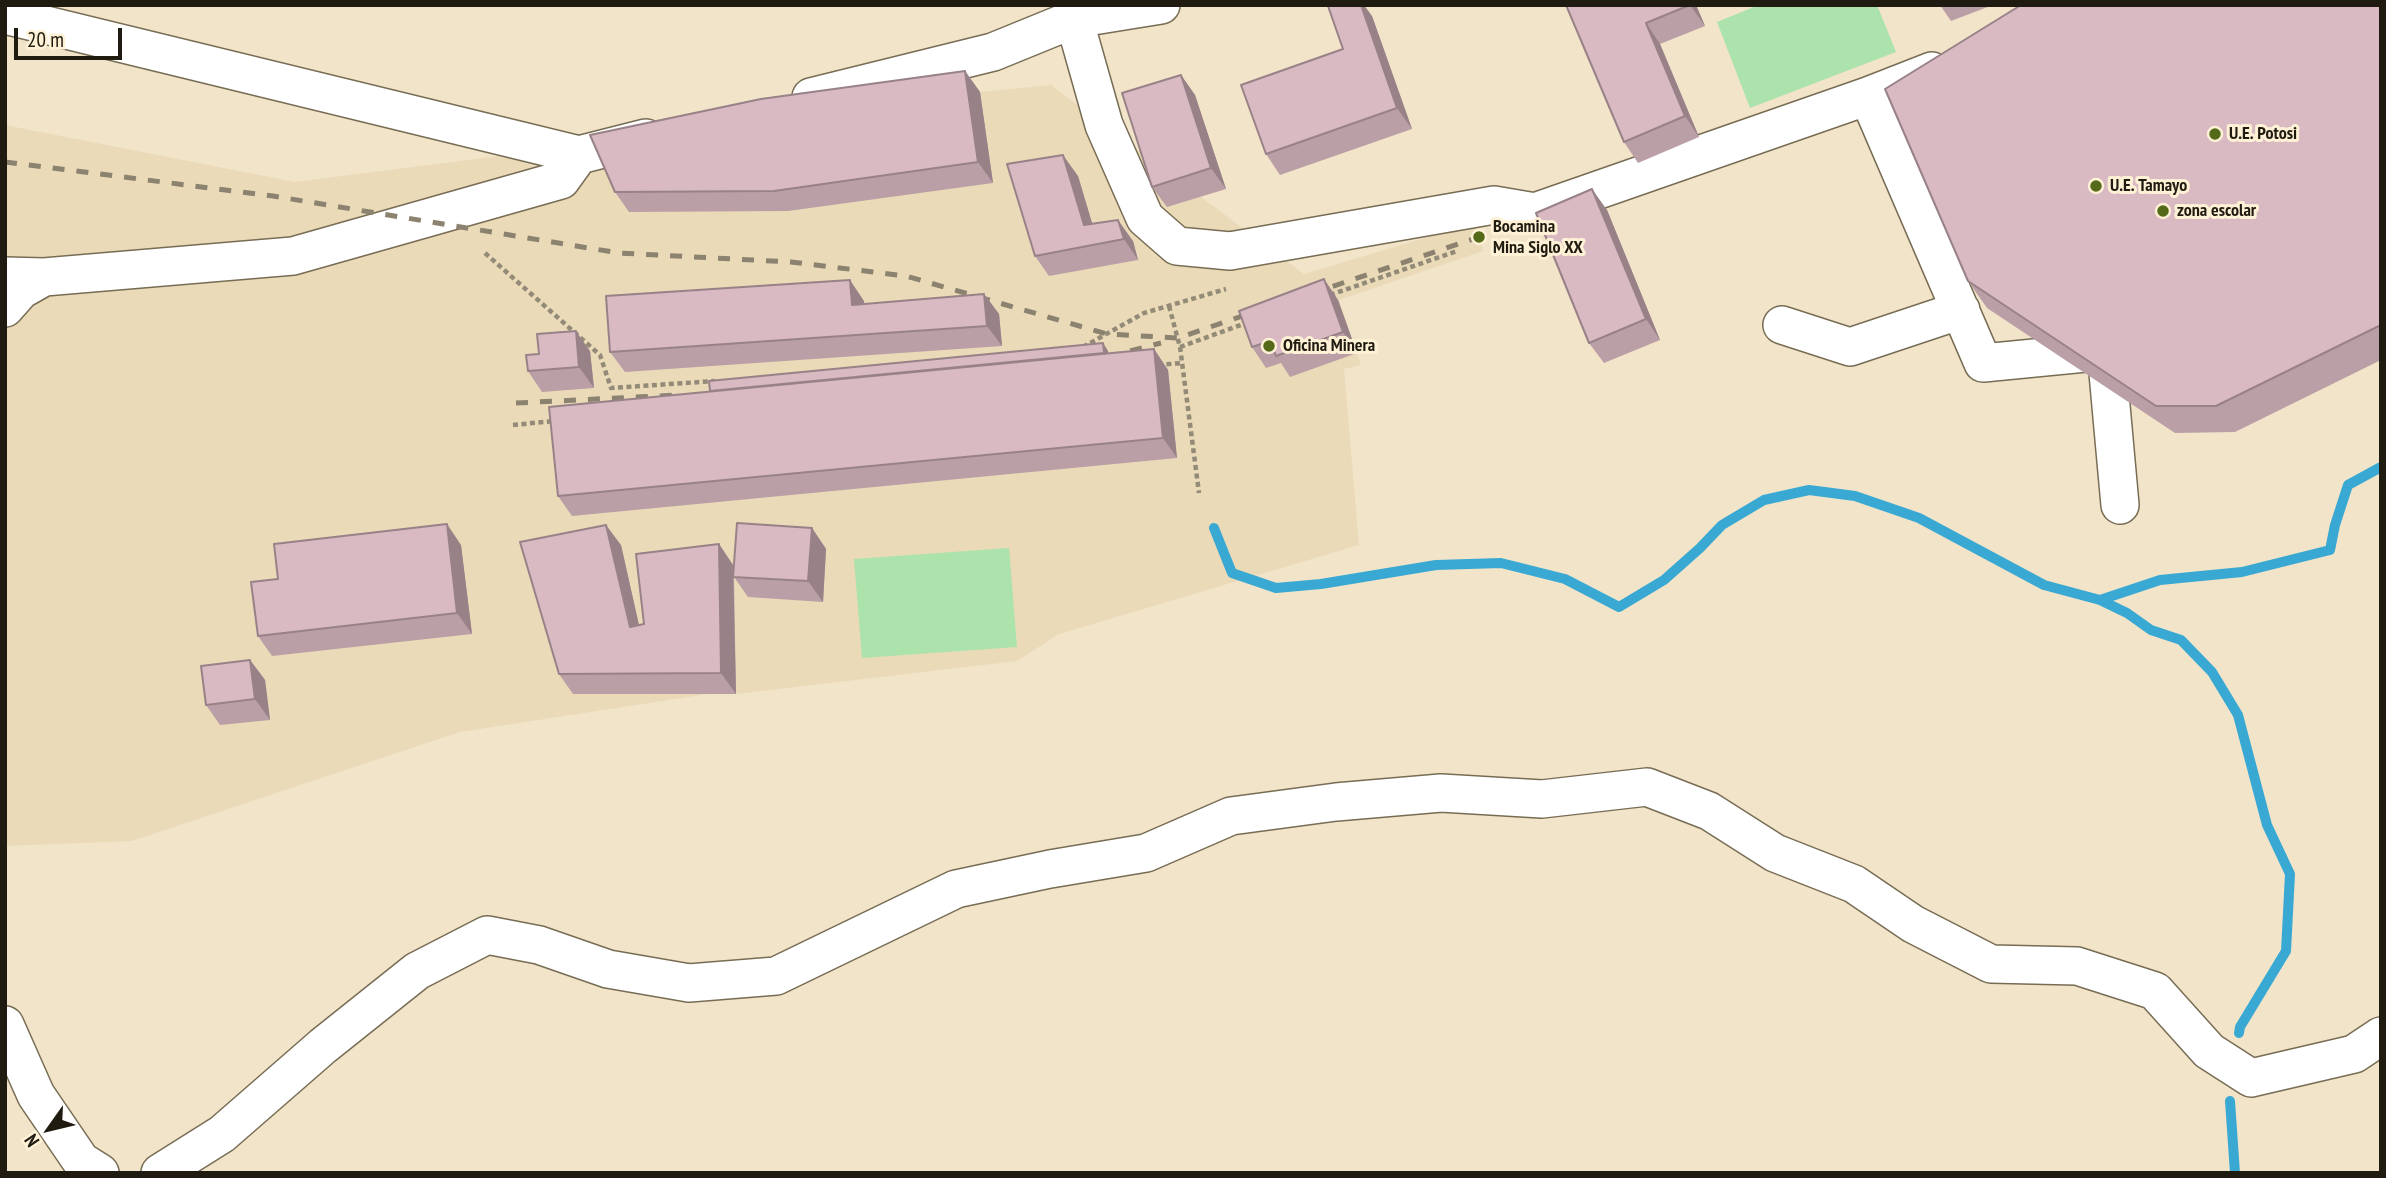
<!DOCTYPE html>
<style>
body{margin:0}
#map{position:relative;width:2386px;height:1178px;overflow:hidden;background:#f1e4c9;font-family:"PT Sans Narrow",sans-serif}
canvas{display:block}
.frame{position:absolute;inset:0;border:7px solid #201b11;pointer-events:none}
.north{position:absolute;left:14px;top:1094px;width:70px;height:70px;-webkit-text-stroke:5px #fef1d6;paint-order:stroke;rotate:236deg;font-size:19px;font-weight:700;line-height:28px;text-align:center;color:#201b11}
.north::after{content:'';display:block;margin:auto;width:24px;height:32px;background:#201b11;clip-path:polygon(50% 0,100% 100%,50% 72%,0 100%)}
.scale{position:absolute;left:14px;top:28px;width:108px;height:32px;box-sizing:border-box;border:4px solid #201b11;border-top:0;padding-left:9px;font-size:21px;line-height:24px;white-space:nowrap;color:#201b11;-webkit-text-stroke:5px #fef1d6;paint-order:stroke}
</style>
<div id="map">
<canvas width="2386" height="1178"></canvas>
<div class="frame"></div>
<div class="north">N</div>
<div class="scale">20 m</div>
</div>
<script>
const context = document.querySelector('canvas').getContext('2d');
context.lineJoin = 'round';
function paint(path, color) { context.fillStyle = color; context.fill(path, 'evenodd'); }
function strokePath(path, color, width, dash) { context.strokeStyle = color; context.lineWidth = width; context.lineCap = dash ? 'butt' : 'round'; context.setLineDash(dash || []); context.stroke(path); }
function write(font, color, halo, rows, align = 'center') {
  context.font = font + ' "PT Sans Narrow",sans-serif'; context.lineWidth = 6; context.setLineDash([]); context.textBaseline = 'middle'; context.strokeStyle = halo; context.fillStyle = color; for (const [text, x, y, turn = 0] of rows) {
    context.save(); context.translate(x, y); context.rotate((+turn || 0) * Math.PI / 180); context.textAlign = isNaN(turn) ? turn : align; if (halo) context.strokeText(text, 0, 0); context.fillText(text, 0, 0); context.restore();
  }
}
paint(new Path2D(`
 M1051,85L1304,274L1475,223L1483,251L1339,300L1361,365L1344,369L1359,545L1059,634L1017,661L736,694H708L460,732L132,841L5,846V125L295,182L766,122L980,92Z`), '#eadab8');
paint(new Path2D(`
 M1759,5H1877L1896,52L1750,108L1717,22Z
 M1009,548L1017,647L862,658L854,559Z`), '#ace2ab');
strokePath(new Path2D(`
 M1214,528L1232,573L1276,588L1321,584L1436,565L1501,563L1565,579L1619,607L1664,580L1700,548L1722,525L1764,500L1809,490L1855,496L1919,518L2044,585L2100,600L2160,580L2242,572L2330,550L2335,525L2348,485L2381,467
 M2100,600L2127,613L2151,630L2181,640L2212,672L2238,715L2267,825L2290,874L2286,951L2240,1027L2239,1033
 M2230,1101L2235,1173`), '#39a9d3', 10);
const street = new Path2D(`
 M5,15L579,155L646,138
 M1074,19L1104,125L1145,218L1177,246L1230,251L1494,205L1535,212L1868,96L1932,71
 M1868,96L1983,363L2106,351L2120,505
 M811,97L993,52L1074,19L1161,5
 M5,276L44,277L293,256L561,180L579,155
 M5,308L21,290L44,277
 M1782,325L1850,347L1961,310
 M5,1025L36,1095L81,1161L100,1173
 M160,1173L222,1134L323,1046L417,971L487,935L539,945L608,969L689,983L776,976L956,889L1050,869L1146,853L1231,816L1336,802L1441,793L1542,799L1647,787L1709,811L1775,853L1854,884L1913,924L1991,964L2077,966L2155,991L2209,1051L2251,1078L2354,1054L2381,1036`);
strokePath(street, '#776c54', 40);
strokePath(new Path2D(`
 M485,253L600,355L611,388L715,381
 M1330,295L1457,251
 M1169,306L1180,347L1199,493
 M1083,347L1144,313L1226,289
 M1180,347L1249,322
 M1158,365L1182,363
 M513,425L554,421`), '#938a77', 4.5, [5, 3.5]);
strokePath(street, '#fff', 37);
strokePath(new Path2D(`
 M5,162L273,196L619,253L791,262L906,276L1107,334L1178,338L1260,310
 M1310,294L1479,237
 M1107,357L1161,343
 M516,403L678,395`), '#8b826f', 5, [12, 12]);
paint(new Path2D(`
 M1566,5H1696L1705,26L1660,44L1699,137L1638,163L1624,142Z
 M1940,5H1993L1951,21Z
 M2381,5V360L2235,432L2175,433L1987,308L1968,281Z
 M1372,16L1412,129L1280,175L1266,154L1343,49Z
 M965,71L980,92L993,183L788,211L629,212L615,192Z
 M1181,75L1195,95L1226,189L1167,207L1152,187Z
 M1078,176L1092,224L1133,241L1138,260L1049,276L1035,256Z
 M1607,210L1660,340L1604,363L1589,343Z
 M1324,279L1338,300L1357,353L1290,377L1281,363L1266,368L1252,347Z
 M984,294L999,314L1002,346L625,372L610,352L864,301V304Z
 M1103,343L1108,351V354L1154,349L1168,370L1177,458L572,516L558,496L710,391Z
 M590,351L594,388L542,392L528,371Z
 M812,528L826,549L823,602L748,597L734,577L736,694H573L559,674L621,545L639,625L644,624L719,544L733,565L734,575Z
 M461,545L472,634L272,656L258,636Z
 M250,660L265,680L270,720L220,725L206,705Z`), '#bb9fa7');
paint(new Path2D(`
 M1361,5H1364L1372,16L1412,129L1397,108Z
 M1690,5H1696L1705,26Z
 M1646,23L1660,44L1699,137L1685,116Z
 M965,71L980,92L993,183L978,162Z
 M1181,75L1195,95L1226,189L1211,168Z
 M1063,155L1078,176L1099,246L1084,225Z
 M1592,189L1607,210L1660,340L1646,319Z
 M1118,220L1133,241L1138,260L1124,239Z
 M1324,279L1338,300L1357,353L1343,332Z
 M850,280L864,301L866,326L852,305Z
 M984,294L999,314L1002,346L987,326Z
 M576,331L590,351L594,388L579,367Z
 M1103,343L1108,351L1109,361L1104,353Z
 M1154,349L1168,370L1177,458L1163,438Z
 M447,524L461,545L472,634L457,613Z
 M606,525L621,545L644,648L630,627Z
 M812,528L826,549L823,602L808,581Z
 M719,544L733,565L736,694L721,673Z
 M250,660L265,680L270,720L255,699Z`), '#988288');
const building = new Path2D(`
 M1330,5H1361L1397,108L1266,154L1241,85L1343,49L1328,6Z
 M1566,5H1690L1646,23L1685,116L1624,142Z
 M2021,5H2381V325L2216,406H2156L1968,281L1885,89Z
 M965,71L978,162L774,191L615,192L590,135L761,99Z
 M1181,75L1211,168L1152,187L1122,93Z
 M1063,155L1084,225L1118,220L1124,239L1035,256L1007,164Z
 M1592,189L1646,319L1589,343L1536,213Z
 M1324,279L1343,332L1276,356L1270,341L1252,347L1239,311Z
 M850,280L852,305L984,294L987,326L610,352L606,296Z
 M576,331L579,367L528,371L526,355L539,354L537,334Z
 M1103,343L1104,353L710,391L709,381Z
 M1154,349L1163,438L558,496L549,407Z
 M737,523L812,528L808,581L733,577Z
 M447,524L457,613L258,636L251,582L278,579L274,544Z
 M606,525L630,627L644,624L636,554L719,544L721,673L559,674L520,542Z
 M250,660L255,699L206,705L201,666Z`);
paint(building, '#d9b9c2');
strokePath(building, '#988288', 2);
for (const [x, y, r, color] of [
 [2215,134,7,"#546a19"],
 [2096,186,7,"#546a19"],
 [2163,211,7,"#546a19"],
 [1479,237,7,"#546a19"],
 [1269,346,7,"#546a19"]
]) { const dot = new Path2D(); dot.arc(x, y, r, 0, 2 * Math.PI); context.fillStyle = color; context.fill(dot); strokePath(dot, '#fef1d6', 2.5); }
write('bold 18px', '#201b11', '#fef1d6', [
 ["U.E. Potosi",2229,134],
 ["U.E. Tamayo",2110,186],
 ["zona escolar",2177,211],
 ["Bocamina",1493,227],
 ["Mina Siglo XX",1493,248],
 ["Oficina Minera",1283,346]
], 'left');
</script>
